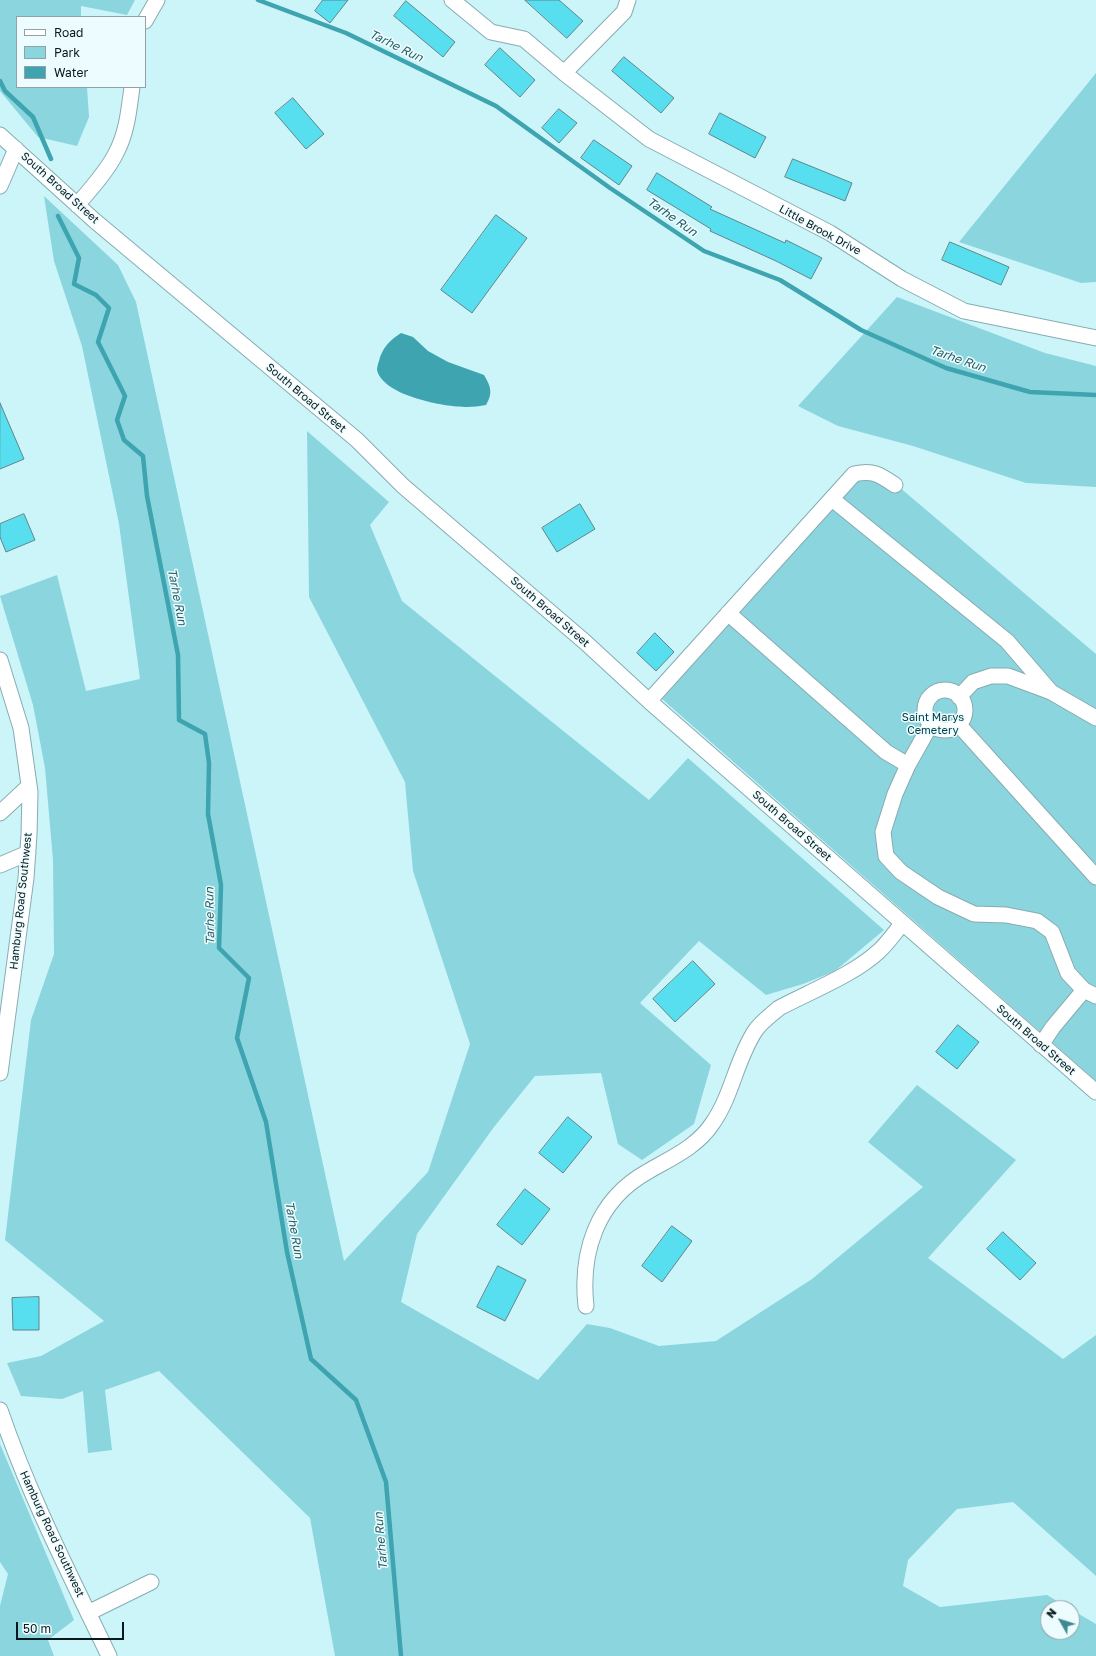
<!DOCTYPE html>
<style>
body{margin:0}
#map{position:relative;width:1096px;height:1656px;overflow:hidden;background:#ccf5fa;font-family:"Golos Text",sans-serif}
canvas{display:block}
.legend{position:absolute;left:16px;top:16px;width:130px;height:72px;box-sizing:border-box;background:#edfdff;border:1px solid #92a1a3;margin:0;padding:5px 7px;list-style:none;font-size:12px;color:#09181a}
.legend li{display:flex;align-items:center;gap:8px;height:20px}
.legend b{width:20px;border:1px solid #92a1a3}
.north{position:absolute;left:1040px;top:1600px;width:40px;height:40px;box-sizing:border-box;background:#edfdff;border:1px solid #92a1a3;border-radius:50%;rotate:309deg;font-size:11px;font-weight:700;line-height:16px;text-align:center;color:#09181a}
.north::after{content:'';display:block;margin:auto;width:14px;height:18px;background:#418891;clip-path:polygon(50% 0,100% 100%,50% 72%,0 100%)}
.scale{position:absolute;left:16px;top:1622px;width:108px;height:18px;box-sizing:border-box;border:2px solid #09181a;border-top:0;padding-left:5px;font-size:12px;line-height:14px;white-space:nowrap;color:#09181a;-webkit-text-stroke:3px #edfdff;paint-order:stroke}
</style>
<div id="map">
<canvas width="1096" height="1656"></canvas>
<ul class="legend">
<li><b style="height:5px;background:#fff"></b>Road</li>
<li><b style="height:11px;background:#8bd5de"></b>Park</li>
<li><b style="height:11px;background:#3da4b0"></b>Water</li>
</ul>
<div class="north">N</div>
<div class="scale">50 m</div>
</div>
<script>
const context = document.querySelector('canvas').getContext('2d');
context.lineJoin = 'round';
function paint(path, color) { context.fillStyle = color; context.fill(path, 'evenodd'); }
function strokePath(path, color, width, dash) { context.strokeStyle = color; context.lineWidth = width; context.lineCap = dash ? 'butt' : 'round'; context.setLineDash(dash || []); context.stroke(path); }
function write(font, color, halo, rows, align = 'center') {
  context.font = font + ' "Golos Text",sans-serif'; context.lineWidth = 3; context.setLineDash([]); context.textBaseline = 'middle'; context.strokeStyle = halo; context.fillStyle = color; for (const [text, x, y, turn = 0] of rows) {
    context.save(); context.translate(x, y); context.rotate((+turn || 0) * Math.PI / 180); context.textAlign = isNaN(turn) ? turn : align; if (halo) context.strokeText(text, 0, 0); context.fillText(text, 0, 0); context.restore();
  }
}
paint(new Path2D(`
 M0,0H135L127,15L81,6V17H17V87H87L89,117L77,146L38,137L0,91Z
 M1096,73V282L1081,283L959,242Z
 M44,196L118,265L136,302L344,1261L428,1172L470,1044L413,871L405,782L309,597L307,431L389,502L370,525L402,601L649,800L688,758L884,930L835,971L803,984L766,995L699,941L640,1003L711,1065L694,1124L642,1160L618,1144L601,1073L535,1076L494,1127L417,1234L401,1302L538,1380L587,1324L610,1328L659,1346L716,1341L812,1279L923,1187L868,1142L917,1085L1016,1160L928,1258L1063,1359L1096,1335V1576L1013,1502L957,1509L908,1560L903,1586L940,1607L1047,1595L1069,1608H1048V1632H1072V1610L1096,1624V1656H335L310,1518L159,1371L105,1390L112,1450L88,1453L83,1391L62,1399L21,1396L7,1363L41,1356L104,1321L5,1240L31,1020L54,954L53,860L45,768L33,705L0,596L57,575L86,691L140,679L119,524L82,346L54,261Z
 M897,297L1045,353L1096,366V487L1026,483L913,446L838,426L798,406Z
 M872,464L1096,654V1081L662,699Z
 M0,1444L74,1620L48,1640L54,1656H0V1606L8,1574L0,1562Z`), '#8bd5de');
paint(new Path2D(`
 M401,333L413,337L428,351L448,362L484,375C491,387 493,393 486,405C480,406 473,407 467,407C445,407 383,396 377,370C377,368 378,363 379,361C382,348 390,340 401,333Z`), '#3da4b0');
strokePath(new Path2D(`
 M258,0L346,33L496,106L610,188L704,251L780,280L861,330L946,368L1030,392L1096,395
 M0,81L5,91L33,117L51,159
 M58,216L79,258L74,284L96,295L109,308L98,342L125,396L117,420L124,440L143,456L147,496L178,655L179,720L205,734L209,763L208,814L221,885L219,948L249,978L237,1038L266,1122L287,1252L311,1359L356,1400L386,1482L401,1656`), '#3da4b0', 4.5);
const building = new Path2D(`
 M323,0H348L330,23L315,11Z
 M525,0H559L583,21L567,38Z
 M406,1L455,42L443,57L394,16Z
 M500,48L535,80L520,97L485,65Z
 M624,57L674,98L661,113L612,71Z
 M293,98L324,134L306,149L275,113Z
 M559,109L577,123L559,143L542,128Z
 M720,113L766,137L755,158L709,134Z
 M594,140L632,166L619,185L581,158Z
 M793,159L852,183L845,201L785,177Z
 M657,173L712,207L710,209L785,243L786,240L822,258L811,279L776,261L710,231L711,229L647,190Z
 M496,215L527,238L472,313L441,290Z
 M950,242L1009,267L1001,285L942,260Z
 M0,403L24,459L0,469Z
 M580,504L595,529L557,552L542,528Z
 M24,514L35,540L6,552L0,537V524Z
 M655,633L674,652L656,671L637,653Z
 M693,961L715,984L675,1022L653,999Z
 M958,1025L979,1042L957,1069L936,1052Z
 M568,1117L592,1137L563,1173L539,1153Z
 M525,1189L550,1209L522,1245L497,1225Z
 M672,1226L692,1241L662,1282L642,1266Z
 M1003,1232L1036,1263L1020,1280L987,1249Z
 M498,1266L526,1280L505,1321L477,1307Z
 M39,1297V1330H13L12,1298Z`);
paint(building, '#57dfef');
strokePath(building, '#60858a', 1);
const minor = new Path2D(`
 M452,0L491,32L524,39L564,73
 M628,0L624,12L564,73L649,139L830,233L902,279L964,311L1096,338
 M145,21L157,0
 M0,135L95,221L357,440L403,486L585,642L649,701L1096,1092
 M0,186L16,149
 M77,205C90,190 108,170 116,153C127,133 129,109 132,87
 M832,499L1007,641L1051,692
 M728,613L886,752L908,765
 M0,660L21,728L30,792L29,835L26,878L0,1073
 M925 710a20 20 0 1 1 40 0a20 20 0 1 1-40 0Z
 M959,697L973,682L991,676H1008L1051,692L1096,718
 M649,701L854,474C873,470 879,474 895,485
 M931,724L908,765L895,794L883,832L886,856L901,872L938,897L974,914L1006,915L1037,921L1052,932L1068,973L1084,990L1096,996
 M959,725L1096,877
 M0,813L29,786
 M0,865L28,853
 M1041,1045L1053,1027L1084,990
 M586,1306C580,1252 597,1200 647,1172C669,1159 697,1147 712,1124C732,1096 736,1060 755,1031C761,1022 771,1015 779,1008C809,992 855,974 879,951C888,943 895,932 903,923
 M0,1410C29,1495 70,1575 109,1656
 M88,1613L151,1582`);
strokePath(minor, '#86acb1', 17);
strokePath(minor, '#fff', 15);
write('11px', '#09181a', '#edfdff', [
 ["South Broad Street",60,188,42],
 ["Little Brook Drive",820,230,29],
 ["South Broad Street",306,398,40],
 ["South Broad Street",550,612,41],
 ["South Broad Street",792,826,41],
 ["Hamburg Road Southwest",21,901,-84],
 ["South Broad Street",1036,1040,41],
 ["Hamburg Road Southwest",52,1534,65]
]);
write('11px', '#004046', '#edfdff', [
 ["Saint Marys",933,718],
 ["Cemetery",933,731]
]);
write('italic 12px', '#255d64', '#edfdff', [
 ["Tarhe Run",396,46,26],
 ["Tarhe Run",672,217,35],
 ["Tarhe Run",958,359,19],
 ["Tarhe Run",177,597,79],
 ["Tarhe Run",210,916,-91],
 ["Tarhe Run",294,1230,80],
 ["Tarhe Run",381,1541,-95]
]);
</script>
